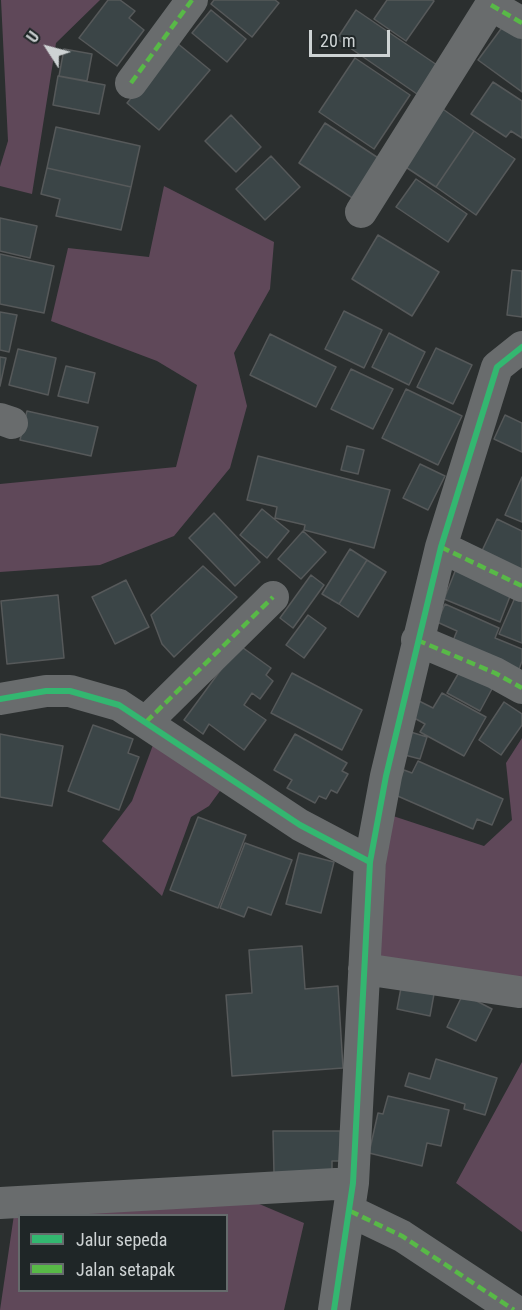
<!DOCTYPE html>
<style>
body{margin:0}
#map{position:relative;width:522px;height:1310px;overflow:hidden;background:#2b2f2f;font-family:"Roboto Condensed",sans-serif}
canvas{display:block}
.legend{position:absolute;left:18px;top:1214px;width:210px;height:78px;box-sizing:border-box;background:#1f2627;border:2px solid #656b6c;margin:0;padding:8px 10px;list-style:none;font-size:18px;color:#ced3d4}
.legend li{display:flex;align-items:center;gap:12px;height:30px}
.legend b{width:30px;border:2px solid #656b6c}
.north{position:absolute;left:18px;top:18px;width:60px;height:60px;-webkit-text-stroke:4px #1f2627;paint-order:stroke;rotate:306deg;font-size:16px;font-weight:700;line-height:24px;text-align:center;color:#ced3d4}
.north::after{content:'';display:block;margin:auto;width:21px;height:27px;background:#ced3d4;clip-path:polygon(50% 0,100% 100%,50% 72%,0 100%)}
.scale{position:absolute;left:309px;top:30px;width:81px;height:27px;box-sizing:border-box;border:3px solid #ced3d4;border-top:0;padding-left:8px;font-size:18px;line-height:21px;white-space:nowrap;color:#ced3d4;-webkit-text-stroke:4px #1f2627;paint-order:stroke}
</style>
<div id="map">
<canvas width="522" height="1310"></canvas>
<ul class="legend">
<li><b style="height:8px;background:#33b770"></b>Jalur sepeda</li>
<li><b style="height:8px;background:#58b947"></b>Jalan setapak</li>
</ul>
<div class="north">U</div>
<div class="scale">20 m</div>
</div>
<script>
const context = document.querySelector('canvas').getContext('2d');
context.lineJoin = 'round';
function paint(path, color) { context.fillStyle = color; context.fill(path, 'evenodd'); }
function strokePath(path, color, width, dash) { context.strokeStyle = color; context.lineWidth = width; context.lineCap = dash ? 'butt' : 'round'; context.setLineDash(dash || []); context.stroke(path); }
paint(new Path2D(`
 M1,0H100L56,43L32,194L0,186V167L8,141Z
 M164,186L274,242L270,289L234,353L247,406L230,468L174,536L100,565L0,572V484L176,467L197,385L157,361L51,321L68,248L149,257Z
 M156,737L225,784L209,806L191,817L162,896L102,841L132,801Z
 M522,738V980L377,959L390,815L484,846L512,820L506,763Z
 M522,1062V1232L456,1183Z
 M224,1189L304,1223L284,1310H0L15,1208ZM20,1216H226V1290H20Z`), '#5f4859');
const building = new Path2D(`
 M108,0H120L135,11L129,18L144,30L117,66L79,38Z
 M214,0H275L279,3L252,37L211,4Z
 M387,0H433L434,1L406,41L374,19Z
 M211,10L246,39L227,62L192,33Z
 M356,10L437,65L417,94L337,39Z
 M509,18L522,28V92L478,60Z
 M177,43L210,70L159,130L127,103Z
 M64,49L92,54L87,81L59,76Z
 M355,58L410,95L374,149L319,112Z
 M58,76L105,85L99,114L53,105Z
 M493,82L522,101V138L511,131L506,137L471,114Z
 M437,105L474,131L436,187L398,162Z
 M231,115L261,147L236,172L205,141Z
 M325,123L386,163L360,203L299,163Z
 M56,127L140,146L131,187L47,168Z
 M474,131L515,159L476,215L436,187Z
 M271,156L300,187L265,220L236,189Z
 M47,168L131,187L121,230L56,216L60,199L41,194Z
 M416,179L467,214L448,242L396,207Z
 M0,218L37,226L30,258L0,251Z
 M378,235L439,272L412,316L352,279Z
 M0,254L54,266L44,313L0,304Z
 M512,270L522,271V317L507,315Z
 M344,311L382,330L364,368L325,349Z
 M0,312L17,315L9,352L0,350Z
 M389,333L425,352L409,385L372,367Z
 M270,334L336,367L316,407L250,375Z
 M436,348L472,365L453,404L417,387Z
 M18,349L56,358L48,395L9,385Z
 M0,357L6,358L0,386Z
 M66,366L95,373L88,403L58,396Z
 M351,369L393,389L373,429L331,409Z
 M406,389L462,416L438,465L382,438Z
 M27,411L98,427L91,456L20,440Z
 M505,415L522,423V452L494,439Z
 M347,446L364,450L358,474L341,470Z
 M258,456L390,490L374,548L304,530L305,525L275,518L277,507L247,500Z
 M420,464L445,476L428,510L403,498Z
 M522,477V522L505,515Z
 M262,509L289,531L267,558L240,535Z
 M214,513L260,562L235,586L189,538Z
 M497,519L522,531V575L480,555Z
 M303,531L326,552L301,579L278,559Z
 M350,549L367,560L339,604L322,594Z
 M367,560L386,572L358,617L339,604Z
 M458,564L514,586L500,622L444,599Z
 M203,566L237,597L174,657L162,644L151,615Z
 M311,575L324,585L293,628L280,618Z
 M126,580L149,627L115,644L92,597Z
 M517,593L522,595V643L499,634Z
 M58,595L64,658L7,664L1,601Z
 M445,604L499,628L495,638L522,649V661L518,672L452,643L457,631L437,622Z
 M308,615L326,628L304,658L286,645Z
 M239,645L271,668L266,675L273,681L260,699L252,693L244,705L266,720L244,750L209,724L203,734L184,720Z
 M461,669L493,687L480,711L447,693Z
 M292,673L362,710L342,750L271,713Z
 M442,693L486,717L464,756L420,732L425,724L407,714L415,699L433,708Z
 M504,702L522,714V725L501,755L479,740Z
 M93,725L133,739L128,753L139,757L119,810L68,791Z
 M404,730L427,737L420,759L397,753Z
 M0,734L63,746L52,806L0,797Z
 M295,734L347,763L342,771L348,774L337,793L331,790L326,799L319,796L315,803L287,788L292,780L274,770Z
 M418,761L503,799L492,825L477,819L473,829L393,794L404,770L412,773Z
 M198,817L246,835L218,908L170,890Z
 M245,843L292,860L271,915L248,907L244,917L220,908Z
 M299,853L334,862L321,913L286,904Z
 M302,946L305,989L338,986L343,1068L232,1076L226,995L252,993L249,950Z
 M401,988L434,994L430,1016L397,1009Z
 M463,994L492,1009L476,1041L447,1027Z
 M436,1059L497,1078L485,1115L464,1109L465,1104L405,1086L409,1073L430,1079Z
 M388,1096L449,1110L441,1146L427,1143L422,1166L369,1153L378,1113L383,1114Z
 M273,1131H340V1161H332V1174H274Z`);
paint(building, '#3b4547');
strokePath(building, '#56595a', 1.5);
strokePath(new Path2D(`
 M491,5L522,23
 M131,83L192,0
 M361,212L494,0
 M0,419L12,423
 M441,547L522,586
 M417,640L495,673L522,688
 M0,699L46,691H70L119,705L300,825L370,862
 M146,722L273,597
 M364,969L519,992
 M0,1203L353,1183
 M350,1211L402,1236L514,1310
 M334,1310L353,1183L370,862L386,776L441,547L497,367L522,347`), '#696c6d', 32);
strokePath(new Path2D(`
 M491,5L522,23
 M131,83L192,0
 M441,547L522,586
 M417,640L495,673L522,688
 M146,722L273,597
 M350,1211L402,1236L514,1310`), '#58b947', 4.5, [9, 4.5]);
strokePath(new Path2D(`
 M0,699L46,691H70L119,705L300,825L370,862
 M334,1310L353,1183L370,862L386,776L441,547L497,367L522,347`), '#33b770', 6);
</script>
